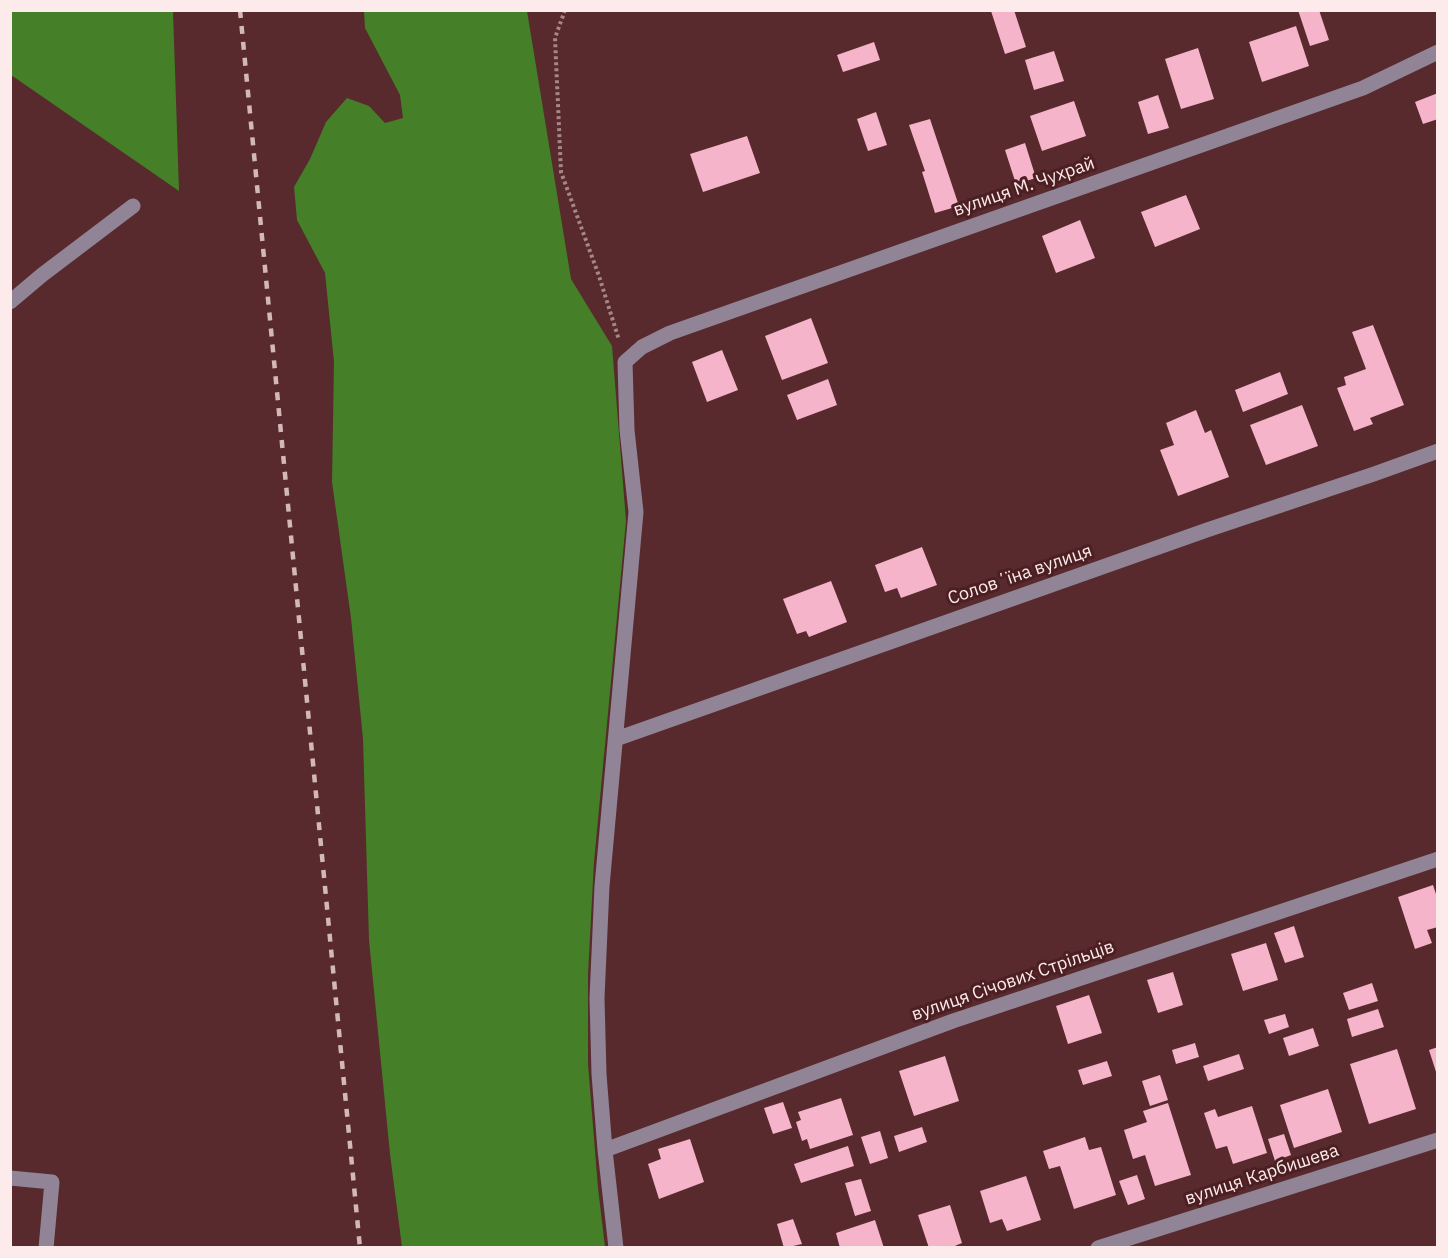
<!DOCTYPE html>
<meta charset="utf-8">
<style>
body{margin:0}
#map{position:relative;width:1448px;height:1258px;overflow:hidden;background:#582a2d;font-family:"IBM Plex Sans",sans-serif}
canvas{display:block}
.frame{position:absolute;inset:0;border:12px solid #fdeaea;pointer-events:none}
</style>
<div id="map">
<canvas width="1448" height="1258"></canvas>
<div class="frame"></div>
</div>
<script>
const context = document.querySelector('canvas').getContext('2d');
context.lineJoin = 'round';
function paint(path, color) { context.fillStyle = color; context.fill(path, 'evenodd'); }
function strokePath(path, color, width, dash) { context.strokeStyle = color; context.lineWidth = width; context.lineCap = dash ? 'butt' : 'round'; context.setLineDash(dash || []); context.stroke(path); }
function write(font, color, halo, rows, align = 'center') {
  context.font = font + ' "IBM Plex Sans",sans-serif'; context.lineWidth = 6; context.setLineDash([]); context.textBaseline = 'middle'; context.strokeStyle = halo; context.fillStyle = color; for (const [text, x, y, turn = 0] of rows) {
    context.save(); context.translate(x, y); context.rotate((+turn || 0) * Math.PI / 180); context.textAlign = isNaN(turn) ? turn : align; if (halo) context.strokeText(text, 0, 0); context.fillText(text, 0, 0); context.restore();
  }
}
paint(new Path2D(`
 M10,11H173L179,191L11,75Z
 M364,11H527L571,279L612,346L626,521L594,862L588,974V1064L598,1188L605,1247H402L390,1154L369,940L363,739L351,618L332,482L334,362L325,273L297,220L294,187L310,159L326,122L347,98L369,106L385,123L403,118L400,95L365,28Z`), '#457f28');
paint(new Path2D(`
 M1014,10L1026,47L1005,54L991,11Z
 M1298,10H1319L1329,40L1310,46Z
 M1296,26L1309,66L1262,82L1249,42Z
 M874,42L880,60L843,72L837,55Z
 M1198,48L1214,99L1181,109L1165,59Z
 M1054,51L1064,81L1034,90L1025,60Z
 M1438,93V119L1423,124L1415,102Z
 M1158,95L1169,128L1148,134L1138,102Z
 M1074,101L1086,136L1042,151L1030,116Z
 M876,112L887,145L868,151L857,119Z
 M930,119L959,206L935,213L922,172L925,171L909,125Z
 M747,136L760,173L703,192L690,154Z
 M1025,143L1036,178L1016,184L1005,150Z
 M1186,195L1200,229L1155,247L1141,212Z
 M1080,220L1095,258L1056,273L1042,236Z
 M811,318L828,363L782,380L765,336Z
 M1373,325L1404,405L1370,418L1373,424L1354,431L1337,388L1346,385L1344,377L1366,369L1352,332Z
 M722,350L738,390L707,402L692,362Z
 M1280,372L1288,394L1243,412L1235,390Z
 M828,379L837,405L797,420L787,395Z
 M1302,405L1318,446L1266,465L1250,425Z
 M1196,410L1205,433L1211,430L1229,477L1178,496L1160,450L1174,445L1166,423Z
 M922,547L937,585L901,598L897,588L885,592L875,565Z
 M831,581L847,622L809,637L806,631L797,634L783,599Z
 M1433,885L1438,900V927L1427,930L1432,943L1415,949L1398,897Z
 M1294,926L1304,957L1285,963L1274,933Z
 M1266,943L1278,980L1243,991L1231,954Z
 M1173,972L1183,1005L1158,1013L1147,980Z
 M1372,983L1378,1001L1349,1010L1343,993Z
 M1089,995L1102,1033L1068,1044L1056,1006Z
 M1378,1009L1384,1027L1352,1037L1347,1019Z
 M1285,1014L1289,1027L1269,1034L1264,1020Z
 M1313,1028L1319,1046L1289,1056L1283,1038Z
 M1195,1043L1199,1057L1176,1064L1172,1050Z
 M1438,1047V1075H1437L1429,1050Z
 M1397,1049L1416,1109L1369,1124L1350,1064Z
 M1239,1054L1244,1069L1208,1081L1203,1066Z
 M945,1056L959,1101L914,1116L899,1071Z
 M1107,1061L1112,1076L1083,1085L1078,1070Z
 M1160,1075L1168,1100L1150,1106L1142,1081Z
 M1328,1089L1342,1132L1294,1148L1280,1105Z
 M841,1098L853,1135L810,1149L807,1139L802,1141L796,1122L801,1120L798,1112Z
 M783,1102L792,1128L773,1134L764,1108Z
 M1168,1103L1191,1175L1155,1186L1145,1155L1133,1159L1124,1130L1147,1122L1143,1111Z
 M1252,1106L1267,1153L1233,1164L1227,1146L1216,1149L1204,1113L1215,1109L1218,1117Z
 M922,1127L927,1142L899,1152L894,1136Z
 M880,1131L888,1158L870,1164L861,1137Z
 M1284,1134L1291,1155L1275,1161L1268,1139Z
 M1085,1137L1089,1150L1101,1147L1116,1195L1074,1209L1060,1166L1049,1169L1043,1151Z
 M690,1139L704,1182L659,1199L648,1164L661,1159L658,1149Z
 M848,1146L854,1166L801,1183L794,1164Z
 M1137,1175L1145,1199L1128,1205L1119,1181Z
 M1026,1176L1041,1220L1007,1231L1002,1219L990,1223L980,1191Z
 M861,1179L871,1211L855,1216L845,1183Z
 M950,1205L962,1243L950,1248H929L918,1215Z
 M793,1219L802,1244L784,1248L777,1224Z
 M875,1220L884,1248H840L836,1233Z`), '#f5b4ca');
strokePath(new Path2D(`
 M565,10L555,38L561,172L599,276L619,340`), '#a78688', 4, [3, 3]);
strokePath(new Path2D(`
 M10,302L42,275L133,206
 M616,739L1207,530L1374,474L1438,451
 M605,1150L953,1021L1438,859
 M10,1178L52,1182L46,1248
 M616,1248L605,1150L599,1074L597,998L602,886L636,512L627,430L625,362L642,347L670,333L1363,88L1438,52
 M1098,1248L1438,1140`), '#918496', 15);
strokePath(new Path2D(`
 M240,10L360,1248`), '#d2b8b9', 4.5, [8, 8]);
write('18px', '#fdeaea', '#4c1f23', [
 ["вулиця М. Чухрай",1024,187,-19],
 ["Соловʼїна вулиця",1020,575,-19],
 ["вулиця Січових Стрільців",1013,981,-19],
 ["вулиця Карбишева",1262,1175,-18]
]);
</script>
